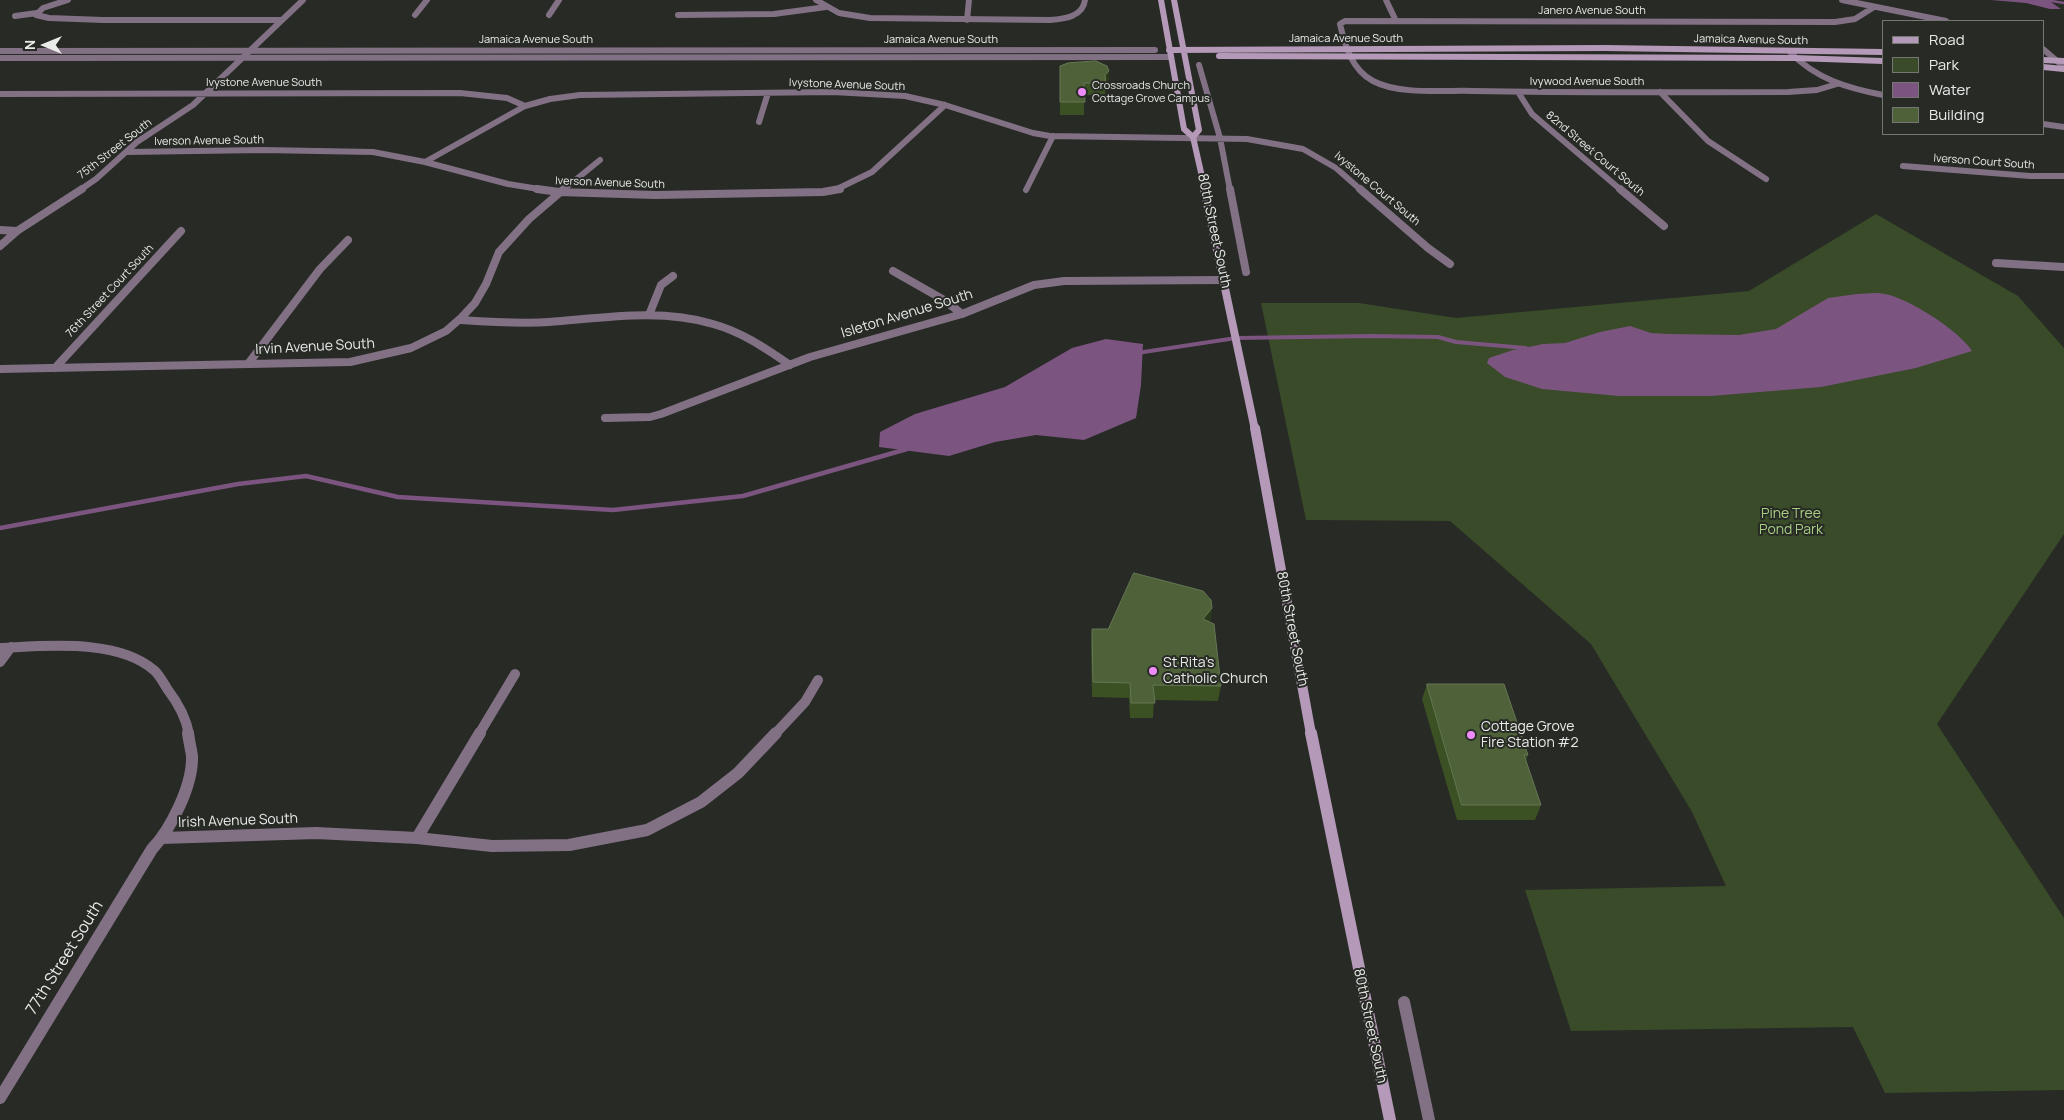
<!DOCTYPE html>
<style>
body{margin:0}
#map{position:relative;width:2064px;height:1120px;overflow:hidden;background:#272a25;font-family:Manrope,sans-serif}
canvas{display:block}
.legend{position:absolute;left:1882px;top:20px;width:162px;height:115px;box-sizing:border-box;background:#272a25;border:1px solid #757773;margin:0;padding:6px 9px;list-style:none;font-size:15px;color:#e9ebe8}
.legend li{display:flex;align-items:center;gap:10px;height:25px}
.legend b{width:25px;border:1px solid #757773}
.north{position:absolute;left:20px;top:20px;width:50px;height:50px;-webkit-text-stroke:4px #272a25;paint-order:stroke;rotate:270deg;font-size:14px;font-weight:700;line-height:20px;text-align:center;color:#e9ebe8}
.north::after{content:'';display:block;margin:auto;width:18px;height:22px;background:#e9ebe8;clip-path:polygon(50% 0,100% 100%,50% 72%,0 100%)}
</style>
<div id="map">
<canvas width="2064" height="1120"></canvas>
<ul class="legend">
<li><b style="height:6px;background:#b599b8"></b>Road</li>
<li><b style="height:14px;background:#394b28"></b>Park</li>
<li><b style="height:14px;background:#7b557f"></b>Water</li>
<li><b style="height:14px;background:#4e6138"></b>Building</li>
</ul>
<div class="north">N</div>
</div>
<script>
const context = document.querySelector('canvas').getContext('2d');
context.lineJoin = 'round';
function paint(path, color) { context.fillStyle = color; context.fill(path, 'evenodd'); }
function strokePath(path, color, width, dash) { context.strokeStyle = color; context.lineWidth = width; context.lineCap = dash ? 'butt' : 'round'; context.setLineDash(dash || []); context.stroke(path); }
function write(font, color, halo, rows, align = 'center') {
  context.font = font + ' Manrope,sans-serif'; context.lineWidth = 4; context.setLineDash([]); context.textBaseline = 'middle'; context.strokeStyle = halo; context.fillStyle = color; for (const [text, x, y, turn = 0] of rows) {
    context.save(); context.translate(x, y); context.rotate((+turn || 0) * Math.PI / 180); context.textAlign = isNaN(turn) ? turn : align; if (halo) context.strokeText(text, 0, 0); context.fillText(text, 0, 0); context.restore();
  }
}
paint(new Path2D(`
 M1876,214L2018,296L2064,348V534L1937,724L2064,918V1090L1885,1093L1853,1027L1571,1031L1525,890L1726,886L1692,812L1591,644L1450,521L1306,520L1261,303H1359L1456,318L1749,291Z`), '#394b28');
paint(new Path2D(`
 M1991,0H2048L2061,9H2050L2026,3Z
 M1857,294C1866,294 1876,292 1885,294C1908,298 1960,331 1972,351L1916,368L1821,387L1711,396H1619L1542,389L1505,377L1487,363L1489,358L1513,350L1543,344L1565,343L1600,332L1630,326L1651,333L1668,334L1739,335L1776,329L1828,298Z
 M1106,339L1143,344L1141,385L1136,418L1084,440L1036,435L995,442L949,456L879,447L880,432L915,414L1005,387L1072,348Z`), '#7b557f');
strokePath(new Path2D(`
 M2046,0L2064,3`), '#7b557f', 2.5);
strokePath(new Path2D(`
 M1137,353L1236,338L1371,336L1438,337L1456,342L1526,348`), '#7b557f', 4);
strokePath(new Path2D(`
 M0,528L238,484L306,476L398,497L613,510L743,496L907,449`), '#7b557f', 4.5);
strokePath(new Path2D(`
 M68,0L43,8L36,15L49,18L103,20H282
 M816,0L839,13L870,18L1050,20C1064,19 1083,17 1085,0
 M1386,0L1396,21
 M1842,0L1946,21
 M415,15L427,0
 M549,15L559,0
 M678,15L774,14L826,7
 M15,16L37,13
 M967,20L969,0
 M2043,49L2064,67
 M1790,52C1816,79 1847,88 1883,95
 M1199,65L1220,138L1230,190
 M1837,84L1817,90L1788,92C1683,92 1578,93 1474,91C1444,90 1399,95 1373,81C1352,70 1345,46 1340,24L1345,21L1835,22L1855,19L1874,7
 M1518,92L1532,114L1621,190
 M1660,92L1708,141L1766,179
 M0,94L460,93L507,98L525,106
 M759,122L768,93
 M2043,124L2064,127
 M127,152L263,150L373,152L425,162L508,184L545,190
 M425,162L525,106L550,99L580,95L833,92L905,96L945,105L1033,133L1050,136L1247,139L1303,149L1336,168L1361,190
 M1903,166L2030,176H2064
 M80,190L96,179L137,142L193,105L303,0
 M563,190L600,160
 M835,190L872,172L945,105
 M1026,190L1053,136`), '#827184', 6);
strokePath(new Path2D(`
 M537,189L559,192L655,195L823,192L840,189
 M1230,189L1246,272
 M1360,189L1428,248L1450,264
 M1620,189L1664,226
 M0,230L17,231
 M0,246L17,231L82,189
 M1996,263L2064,267
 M893,271L944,300L962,314
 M649,315L661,285L673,276
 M461,320C490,322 519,324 549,322C602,318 661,308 713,324C742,332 765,348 790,365
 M248,364L320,269L348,240
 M55,368L181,231
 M0,369L350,362L411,348L446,331L461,318L475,303L486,284L499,252L529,219L564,189
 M605,418L650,417L661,414L810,357L962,314L1034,285L1064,281L1224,280`), '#827184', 8);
strokePath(new Path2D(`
 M0,648C46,646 118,638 155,671C160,676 164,684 168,690C178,703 186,718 189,734
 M0,662L11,647
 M479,734L515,674
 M775,734L805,702L818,680`), '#827184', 10);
strokePath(new Path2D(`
 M162,838L316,833L417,838L492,846L569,845L647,830L701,802L738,773L776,733
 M417,838L480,733
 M1404,1002L1429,1120
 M0,1098L152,849C171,829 193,785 192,756C191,749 189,741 188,733`), '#827184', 12);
strokePath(new Path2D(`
 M0,51L1155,50
 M0,58L1170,57`), '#827184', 6);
strokePath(new Path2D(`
 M1161,0L1184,129L1193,137L1205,190
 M1174,0L1199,130L1193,137
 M1169,50L1605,48L1883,52
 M1219,56L1795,58L1883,61
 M2043,60L2064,61
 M2043,67L2064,69`), '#b599b8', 6);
strokePath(new Path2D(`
 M1204,189L1255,430`), '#b599b8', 8);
strokePath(new Path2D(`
 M1255,428L1311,734`), '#b599b8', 10);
strokePath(new Path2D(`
 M1311,733L1390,1120`), '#b599b8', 12);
paint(new Path2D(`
 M1060,66L1109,71L1108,84L1106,87L1105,95H1084V115H1060Z
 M1212,608L1210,622L1221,686L1218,701L1154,700L1153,718H1130L1129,698L1092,697L1091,644L1092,629H1108Z
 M1427,684L1528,755L1526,760L1541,805L1535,820H1457L1422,699Z`), '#3b5123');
paint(new Path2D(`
 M1109,71L1108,84L1106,87L1105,75Z
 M1212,608L1210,623L1203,619Z`), '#2b3a1b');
const building = new Path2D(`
 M1096,61L1107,66L1109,71L1105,75L1106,83H1084L1085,102H1060V66L1068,63Z
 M1134,573L1203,591L1211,600L1212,608L1203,619L1214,624L1221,686L1153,685L1155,703H1131L1130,683L1093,682L1092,629H1108Z
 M1427,684H1504L1528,755H1524L1541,805H1462Z`);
paint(building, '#4e6138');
strokePath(building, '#667754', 1);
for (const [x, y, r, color] of [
 [1082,92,5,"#ed8cf9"],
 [1153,671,5,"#ed8cf9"],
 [1471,735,5,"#ed8cf9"]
]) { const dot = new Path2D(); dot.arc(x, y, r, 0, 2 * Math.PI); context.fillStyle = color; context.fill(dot); strokePath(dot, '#272a25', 2); }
write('11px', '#e9ebe8', '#272a25', [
 ["Janero Avenue South",1592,11],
 ["Jamaica Avenue South",1346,39],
 ["Jamaica Avenue South",536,40],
 ["Jamaica Avenue South",941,40],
 ["Jamaica Avenue South",1751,40,1],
 ["Ivywood Avenue South",1587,82],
 ["Ivystone Avenue South",264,83],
 ["Ivystone Avenue South",847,85,2],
 ["Iverson Avenue South",209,141,-1],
 ["75th Street South",115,149,-38],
 ["82nd Street Court South",1595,154,40],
 ["Iverson Court South",1984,162,4],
 ["Iverson Avenue South",610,183,2],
 ["Ivystone Court South",1377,189,40],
 ["76th Street Court South",110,291,-47]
]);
write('11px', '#e9ebe8', '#272a25', [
 ["Crossroads Church",1092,86],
 ["Cottage Grove Campus",1092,99]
], 'left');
write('14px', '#e9ebe8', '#272a25', [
 ["80th Street South",1214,231,78],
 ["Isleton Avenue South",907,314,-17],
 ["Irvin Avenue South",315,347,-3],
 ["80th Street South",1292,629,79],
 ["Irish Avenue South",238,821,-2],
 ["80th Street South",1370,1026,78]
]);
write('14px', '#a8ce83', '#272a25', [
 ["Pine Tree",1791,514],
 ["Pond Park",1791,530]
]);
write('14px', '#e9ebe8', '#272a25', [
 ["St Rita's",1163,663],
 ["Catholic Church",1163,679],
 ["Cottage Grove",1481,727],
 ["Fire Station #2",1481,743]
], 'left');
write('16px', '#e9ebe8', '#272a25', [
 ["77th Street South",65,958,-58]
]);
</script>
